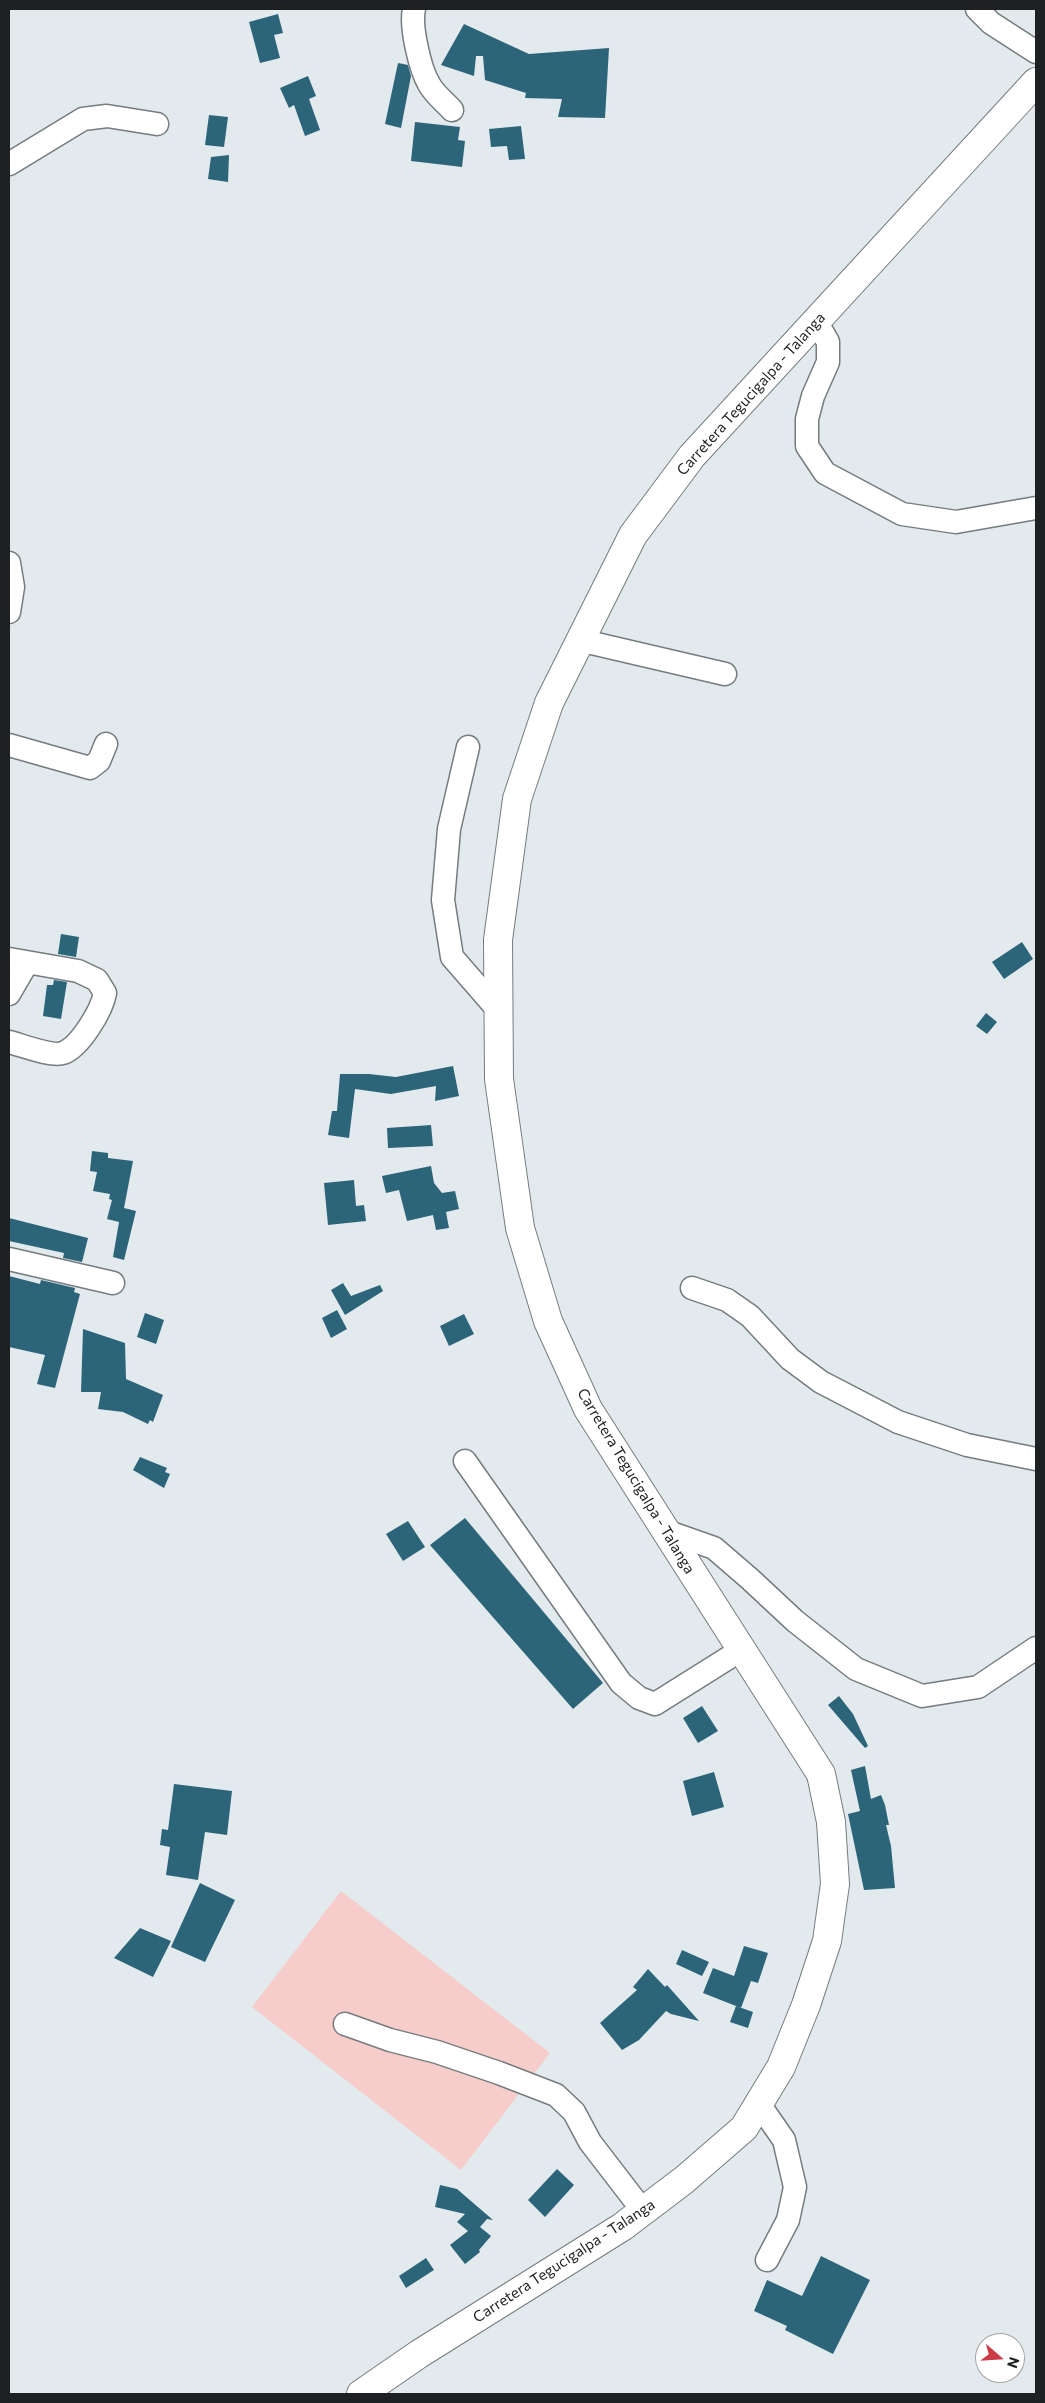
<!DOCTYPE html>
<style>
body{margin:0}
#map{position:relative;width:1045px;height:2403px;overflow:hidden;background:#e2eaed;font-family:Commissioner,sans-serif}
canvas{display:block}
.frame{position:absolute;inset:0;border:10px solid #1e2122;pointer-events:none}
.north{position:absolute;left:975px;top:2333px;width:50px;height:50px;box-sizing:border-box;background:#fff;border:1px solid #a5a6a7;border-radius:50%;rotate:109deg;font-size:14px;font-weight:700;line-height:20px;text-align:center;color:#1e2122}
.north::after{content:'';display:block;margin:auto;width:18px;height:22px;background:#cb3b44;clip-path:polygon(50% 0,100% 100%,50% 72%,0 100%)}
</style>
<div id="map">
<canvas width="1045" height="2403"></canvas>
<div class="frame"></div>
<div class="north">N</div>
</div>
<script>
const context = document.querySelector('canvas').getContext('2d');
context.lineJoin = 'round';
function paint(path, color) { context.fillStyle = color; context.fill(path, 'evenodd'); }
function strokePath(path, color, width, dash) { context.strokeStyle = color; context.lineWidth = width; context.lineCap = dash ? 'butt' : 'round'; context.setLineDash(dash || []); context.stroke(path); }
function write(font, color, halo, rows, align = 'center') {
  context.font = font + ' Commissioner,sans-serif'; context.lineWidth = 5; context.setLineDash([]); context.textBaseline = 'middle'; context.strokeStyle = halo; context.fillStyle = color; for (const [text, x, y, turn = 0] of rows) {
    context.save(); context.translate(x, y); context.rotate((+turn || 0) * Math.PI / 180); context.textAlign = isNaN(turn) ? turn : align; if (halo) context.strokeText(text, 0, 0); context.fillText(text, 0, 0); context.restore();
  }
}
paint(new Path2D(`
 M341,1891L550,2053L461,2170L252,2007Z`), '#f6cdcb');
paint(new Path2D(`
 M278,14L283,33L274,35L280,58L260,63L249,22Z
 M464,24L529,54L609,48L605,118L558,117L562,99L525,98L526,93L485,80L483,56H476L474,76L441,65Z
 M398,63L408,65L411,76L401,128L385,124Z
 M308,76L316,96L309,99L320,130L305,136L294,105L289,108L280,88Z
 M209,115L228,117L224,147L205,145Z
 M415,122L460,127L458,140L465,141L462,167L411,161Z
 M521,126L525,159L509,160L507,146L491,147L489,129Z
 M229,155L228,182L208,179L211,157Z
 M61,934L79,937L76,957L58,954Z
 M1022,942L1033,959L1004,979L992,962Z
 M54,980L67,982L61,1019L43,1016L47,985H53Z
 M986,1013L997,1022L987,1034L976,1026Z
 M453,1066L459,1096L435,1101L436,1086L391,1094L355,1089L349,1138L328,1135L332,1111H337L340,1074H369L396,1077Z
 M431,1125L433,1146L388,1148L387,1128Z
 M92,1151L108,1153V1158L133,1161L124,1208L136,1211L124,1260L113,1257L119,1222L107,1219L112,1200L109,1199L110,1194L93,1191L97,1172L90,1171Z
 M431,1166L434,1183L442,1193L455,1191L459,1209L446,1212L449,1228L436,1230L433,1215L407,1221L399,1190L386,1193L382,1176Z
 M354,1180L356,1206L364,1205L366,1221L328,1225L324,1183Z
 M9,1218L88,1238L82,1262L63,1258L64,1253L9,1241Z
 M9,1276L40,1284L41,1280L75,1288L74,1292L80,1294L55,1388L37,1384L45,1355L9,1347Z
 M343,1283L351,1296L380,1285L383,1291L345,1315L331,1290Z
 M337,1310L347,1329L331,1338L322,1318Z
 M145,1313L164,1320L156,1344L137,1337Z
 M464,1314L474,1334L449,1346L440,1326Z
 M83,1329L125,1343L126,1379L163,1395L153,1422L150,1420L148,1424L123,1412L98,1409L101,1392H81Z
 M140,1457L167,1468L165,1472L170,1474L164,1488L133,1470Z
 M465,1518L603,1683L573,1709L430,1545Z
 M408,1521L425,1547L403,1561L386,1534Z
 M839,1696L853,1714L868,1746L865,1748L828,1705Z
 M702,1706L718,1731L698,1743L683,1718Z
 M865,1766L871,1799L881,1795L885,1805L889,1825H886L891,1846L895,1888L864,1890L848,1814L860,1811L851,1770Z
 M714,1772L724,1807L692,1816L683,1781Z
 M174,1784L232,1791L227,1835L205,1832L198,1880L166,1875L170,1847L160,1845L162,1829L168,1830Z
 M200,1883L235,1900L205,1962L171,1947Z
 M140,1928L171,1941L153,1977L114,1958Z
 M744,1946L768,1953L758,1983L751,1981L741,2008L703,1993L713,1968L734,1976Z
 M682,1950L709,1962L702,1976L676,1964Z
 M648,1969L665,1987L667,1985L699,2021L671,2014L666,2011L639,2040L622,2050L600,2023L637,1990L633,1987Z
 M736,2006L753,2012L748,2028L730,2022Z
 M557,2169L574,2185L545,2217L528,2200Z
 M440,2185L457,2189L493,2220L487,2219L480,2227L491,2236L479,2250L480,2252L465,2264L450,2245L468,2231L457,2222L465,2214L435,2207Z
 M821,2256L870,2280L833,2354L785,2330L787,2326L754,2311L767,2280L802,2296Z
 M426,2258L434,2270L406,2288L399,2276Z`), '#2c647a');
const minor = new Path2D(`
 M414,9C410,26 420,69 429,84C434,94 445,102 452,110
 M977,9L991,23L1036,52
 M9,164L83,119L107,116L157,124
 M816,321L828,342V362L813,396L807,419V446L825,473L902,514L956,522L1036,508
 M9,563L13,587L9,612
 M579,640L725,674
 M9,745L90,768L99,761L106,744
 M468,747L449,829L443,900L452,957L499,1011
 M9,959L78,971L97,980L105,993C102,1010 80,1047 63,1053C52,1057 21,1045 9,1042
 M9,994L27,963
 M9,1259L113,1283
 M692,1288L727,1300L750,1316L790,1359L821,1382L898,1422L967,1445L1036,1459
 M465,1461L621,1683L639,1698L655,1704L741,1650
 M663,1530L714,1548L750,1579L795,1621L856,1669L922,1696L978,1687L1036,1648
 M345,2024L390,2040L437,2052L499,2073L556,2095L574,2112L590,2142L643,2211
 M759,2104L784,2140L795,2187L788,2220L767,2260`);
const major = new Path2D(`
 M361,2394L419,2354L622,2227L684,2180L744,2128L781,2067L806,2005L827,1941L835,1884L831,1822L821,1774L588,1409L548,1321L520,1228L499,1079L498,940L517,799L549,703L633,535L692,456L1036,82`);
strokePath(minor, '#757c7f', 25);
strokePath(major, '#757c7f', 30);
strokePath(minor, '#fff', 22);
strokePath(major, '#fff', 28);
write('15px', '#1e2122', '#fff', [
 ["Carretera Tegucigalpa - Talanga",751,394,-48],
 ["Carretera Tegucigalpa - Talanga",636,1481,59],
 ["Carretera Tegucigalpa - Talanga",564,2261,-33]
]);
</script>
